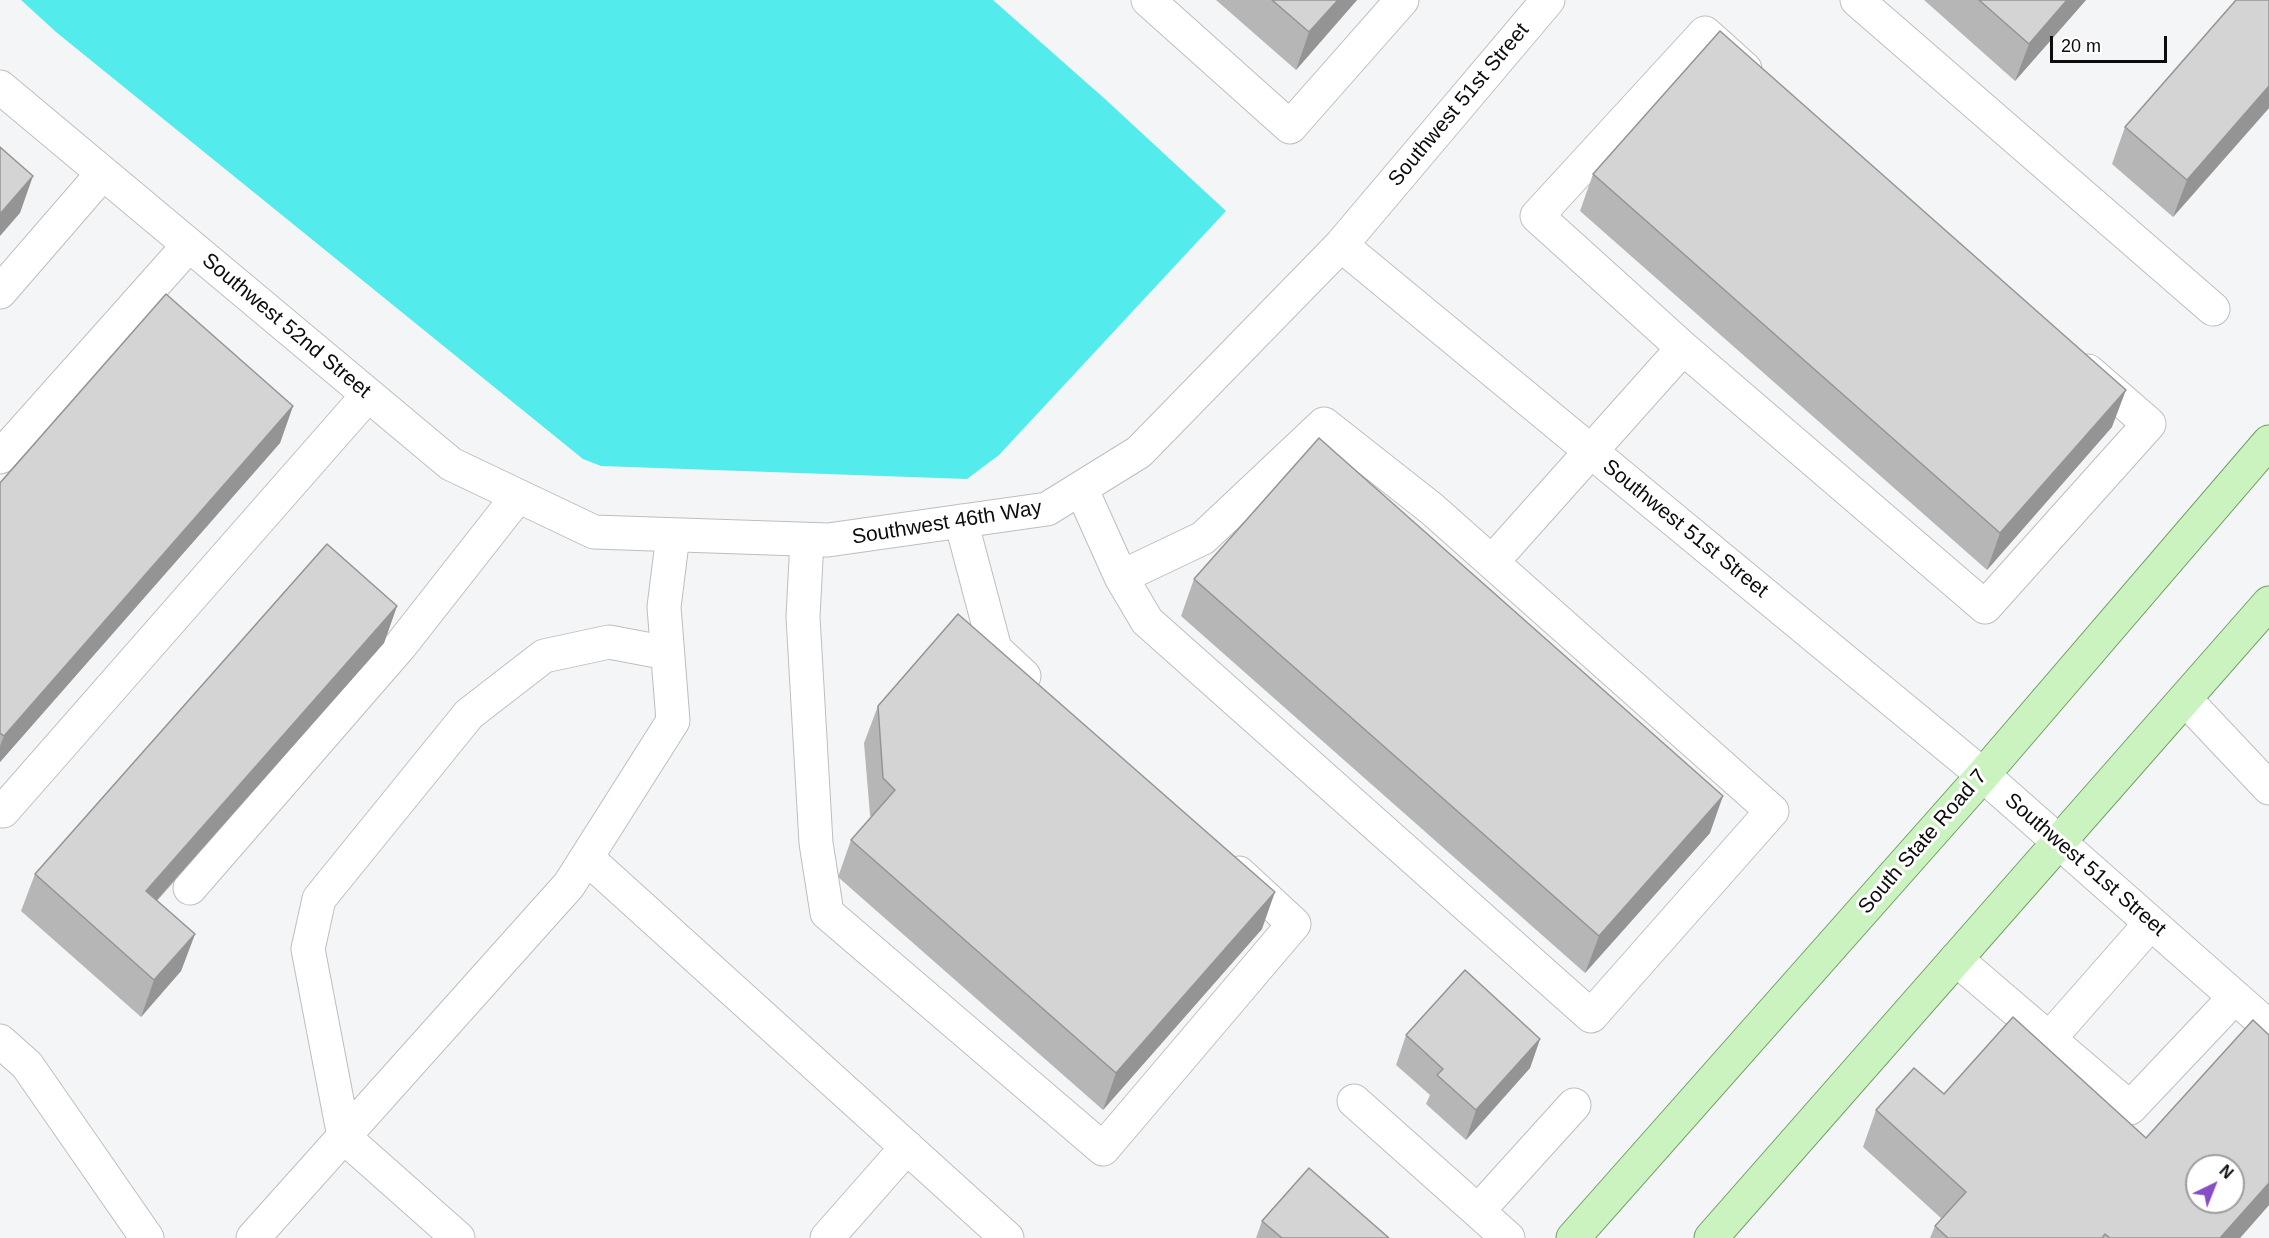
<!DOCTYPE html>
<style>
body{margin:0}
#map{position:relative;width:2269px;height:1238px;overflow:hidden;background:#f4f5f6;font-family:Helvetica,sans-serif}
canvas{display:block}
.north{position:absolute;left:2185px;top:1154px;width:60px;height:60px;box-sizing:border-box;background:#fff;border:2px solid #9e9e9e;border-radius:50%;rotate:43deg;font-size:16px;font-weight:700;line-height:24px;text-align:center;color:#0c0c0d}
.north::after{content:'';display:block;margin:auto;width:21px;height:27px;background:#864dc4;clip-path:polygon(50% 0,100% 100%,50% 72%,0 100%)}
.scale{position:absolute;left:2050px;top:36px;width:117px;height:27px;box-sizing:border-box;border:3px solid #0c0c0d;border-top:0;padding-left:8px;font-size:18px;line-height:21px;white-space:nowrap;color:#0c0c0d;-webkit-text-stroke:4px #fff;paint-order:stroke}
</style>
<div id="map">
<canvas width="2269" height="1238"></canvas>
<div class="north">N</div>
<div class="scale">20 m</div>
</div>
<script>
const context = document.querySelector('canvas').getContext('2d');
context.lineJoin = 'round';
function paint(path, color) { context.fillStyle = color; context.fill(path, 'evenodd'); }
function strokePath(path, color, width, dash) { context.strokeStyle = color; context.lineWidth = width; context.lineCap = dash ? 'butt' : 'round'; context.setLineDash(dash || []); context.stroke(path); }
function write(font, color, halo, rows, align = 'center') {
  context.font = font + ' Helvetica,sans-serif'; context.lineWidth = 6; context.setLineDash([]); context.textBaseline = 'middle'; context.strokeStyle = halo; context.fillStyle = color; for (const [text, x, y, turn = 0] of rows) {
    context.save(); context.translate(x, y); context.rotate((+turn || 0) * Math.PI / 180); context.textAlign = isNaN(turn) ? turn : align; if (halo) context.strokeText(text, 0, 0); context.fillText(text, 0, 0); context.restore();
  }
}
paint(new Path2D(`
 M21,0H993L1105,99L1226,211L999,455L967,479L601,466L583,459L56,32Z`), '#53ebeb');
const minor = new Path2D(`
 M1148,0L1290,127L1402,0
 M1548,0L1341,245L1983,775L2269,1027
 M1857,0L2213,309
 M0,87L451,464L594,532L828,540L1047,509L1139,452L1341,245
 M0,292L103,173
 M1683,348L1537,216L1705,33L1745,69
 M0,457L189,245
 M1081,488L1121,577L1147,621L1591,1016L1772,811L1432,509L1324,424L1203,538L1121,577
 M961,521L995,649L1024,676
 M807,540L803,617L816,843L827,913L1103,1149L1294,924L1239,873
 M1492,562L1683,348L1985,607L2149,424L2088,371
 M2185,699L2269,788
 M0,809L3,811L368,395
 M587,858L1007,1238
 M190,888L401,645L518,496
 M1956,959L2130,1108L2235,997
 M2049,1039L2151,923
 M0,1041L27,1065L147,1238
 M1354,1101L1508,1238
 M1478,1211L1574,1105
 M253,1238L569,885L673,721L664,607L673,535
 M458,1238L344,1137L308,949L319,899L469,714L544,656L609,642L667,653
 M827,1238L907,1147`);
const major = new Path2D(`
 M1573,1238L1983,775L2269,442
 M1711,1238L2269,603`);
strokePath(minor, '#bebec0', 35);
strokePath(major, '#719d65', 35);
strokePath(minor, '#fff', 33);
strokePath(major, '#caf3bf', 33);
paint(new Path2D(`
 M1216,0H1357L1296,70Z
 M1924,0H2086L2015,81Z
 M2269,0V108L2173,217L2112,164L2125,127Z
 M1593,174L2112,427L1987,570L1580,211Z
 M293,406L280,443L0,762V483Z
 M1194,579L1710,833L1585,973L1181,616Z
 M397,606L384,643L157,901L195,934L181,971L141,1017L21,911L35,874Z
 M878,706L1262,929L1103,1110L838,877L851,840L871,817L870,815L864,743Z
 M1406,1035L1540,1039L1530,1068L1466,1140L1426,1104L1430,1095L1396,1065Z
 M2269,1035V1205L2240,1238H1930L1935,1226L1942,1219L1863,1147L1876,1110L1944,1094L2146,1138Z
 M1262,1221L1389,1238H1256Z`), '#b7b6b7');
paint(new Path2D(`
 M1338,0H1357L1296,70L1309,32Z
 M2067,0H2086L2015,81L2029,44Z
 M2269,86V108L2173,217L2187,180Z
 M33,176L20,213L0,236V214Z
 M2126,390L2112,427L1987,570L2000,533Z
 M293,406L280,443L0,762V746L4,736Z
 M397,606L384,643L132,928L146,891Z
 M1723,796L1710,833L1585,973L1599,936Z
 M1275,892L1262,929L1103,1110L1116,1073Z
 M195,934L181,971L141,1017L154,980Z
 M1540,1039L1530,1068L1466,1140L1476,1110Z
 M2269,1183V1205L2240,1238H2220Z`), '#959495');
const building = new Path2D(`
 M1272,0H1338L1309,32Z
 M1979,0H2067L2029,44Z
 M2236,0H2269V86L2187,180L2125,127Z
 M1720,31L2126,390L2000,533L1593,174Z
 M0,147L33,176L0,214Z
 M166,294L293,406L4,736L0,733V483Z
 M1319,438L1723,796L1599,936L1194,579Z
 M327,544L397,606L146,891L195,934L154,980L35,874Z
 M958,614L1275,892L1116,1073L851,840L895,790L883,778L878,706Z
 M1465,970L1540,1039L1476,1110L1437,1075L1443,1069L1406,1035Z
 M2013,1017L2146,1138L2253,1020L2269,1035V1183L2220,1238H2110L2105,1234L2102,1238H1948L1935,1226L1966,1192L1876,1110L1914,1068L1944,1094ZM2197,1166H2233V1202H2197Z
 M1309,1168L1389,1238H1282L1262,1221Z`);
paint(building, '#d5d4d5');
strokePath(building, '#959495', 1.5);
write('21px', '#0c0c0d', '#fff', [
 ["Southwest 51st Street",1459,105,-50],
 ["Southwest 52nd Street",286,326,40],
 ["Southwest 46th Way",947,523,-9],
 ["Southwest 51st Street",1685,529,39],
 ["South State Road 7",1923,842,-49],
 ["Southwest 51st Street",2085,865,41]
]);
</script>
